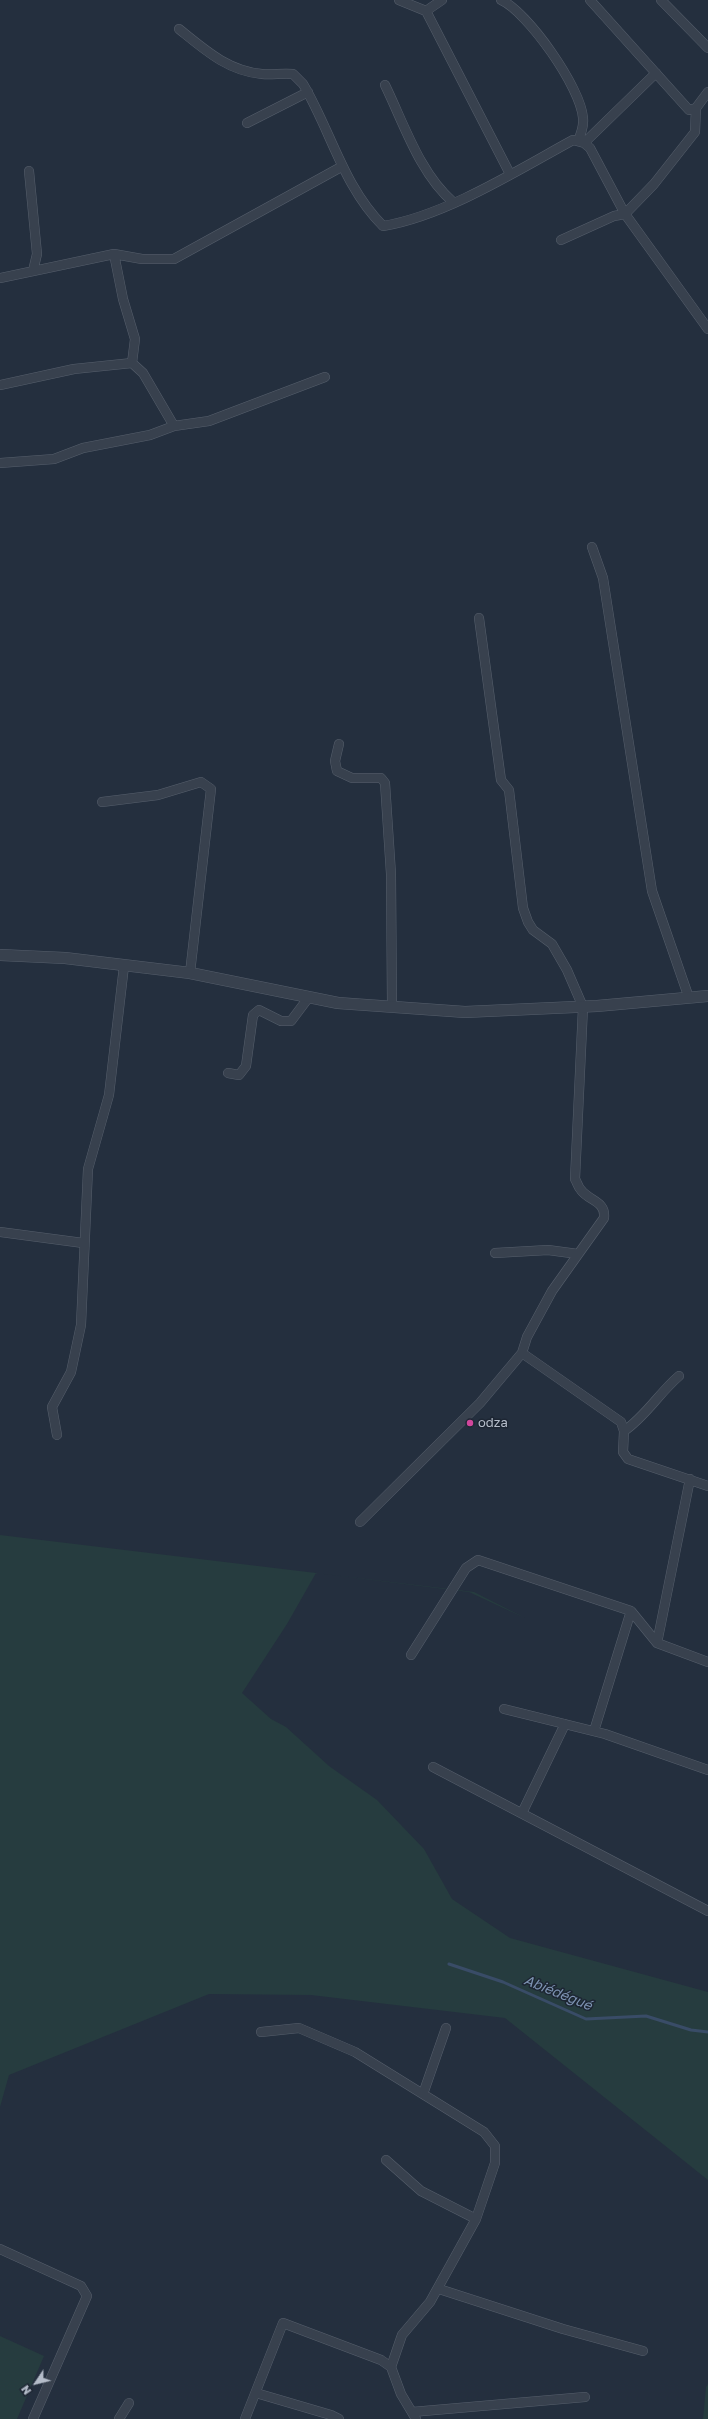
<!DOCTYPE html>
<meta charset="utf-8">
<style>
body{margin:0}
#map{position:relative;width:708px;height:2419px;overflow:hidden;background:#242f3e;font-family:"Golos Text",sans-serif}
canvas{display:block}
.north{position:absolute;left:16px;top:2363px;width:40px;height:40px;-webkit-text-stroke:3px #1d2633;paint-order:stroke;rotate:235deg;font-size:11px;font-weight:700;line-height:16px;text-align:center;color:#b4bcc9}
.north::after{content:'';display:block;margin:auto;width:14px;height:18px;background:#b4bcc9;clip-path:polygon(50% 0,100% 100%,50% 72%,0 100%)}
</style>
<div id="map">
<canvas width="708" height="2419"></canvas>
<div class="north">N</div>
</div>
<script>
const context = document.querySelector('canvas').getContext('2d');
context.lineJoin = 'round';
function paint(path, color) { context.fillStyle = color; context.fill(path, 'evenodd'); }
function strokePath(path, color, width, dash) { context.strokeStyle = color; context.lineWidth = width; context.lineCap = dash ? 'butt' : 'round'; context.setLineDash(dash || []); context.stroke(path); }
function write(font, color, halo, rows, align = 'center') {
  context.font = font + ' "Golos Text",sans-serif'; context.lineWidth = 3; context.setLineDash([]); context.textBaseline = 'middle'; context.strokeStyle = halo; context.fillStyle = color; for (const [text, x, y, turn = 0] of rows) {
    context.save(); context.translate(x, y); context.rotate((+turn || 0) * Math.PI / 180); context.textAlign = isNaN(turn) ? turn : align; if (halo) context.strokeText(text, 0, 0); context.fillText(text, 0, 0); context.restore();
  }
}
paint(new Path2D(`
 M0,1535L474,1592L525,1618L469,1592L316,1573L287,1624L242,1693L271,1719L286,1727L329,1766L377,1800L424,1849L452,1899L510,1938L708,1992V2180L505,2018L311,1995L209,1994L9,2075L0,2107Z
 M0,2336L44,2356L17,2419H0Z
 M708,2384V2419H703L706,2387Z`), '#263c3f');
strokePath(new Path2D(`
 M449,1964L503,1982L586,2019L646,2016L691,2030L708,2032`), '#394c67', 3);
const minor = new Path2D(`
 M399,0L426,11L510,174
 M501,0C528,12 581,88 583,118C584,126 581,134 578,141
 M590,0L689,110L696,108L708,92
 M661,0L708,48
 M426,11L442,0
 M179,29C205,50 228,71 262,74C272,75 282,73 293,74L303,84C331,131 343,186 383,226C445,216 518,170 573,140L584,143L590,148L625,214L708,329
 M385,85C404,124 420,174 453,202
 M247,123L308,92
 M584,143L656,73
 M29,171L37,254L33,271
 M561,240L614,216L625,214L654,184L695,132L696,108
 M114,254L123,299L135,339L132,363L143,373L174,426
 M0,278L114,254L142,259H174L341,167
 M0,385L74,369L132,363
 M0,463L54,459L83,448L150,435L174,426L209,421L325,377
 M592,547L603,578L652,891L689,998
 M339,744L335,761L337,771L352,778H381L385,783L391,874L392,1007
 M102,802L158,795L201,782L211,789L190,973
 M228,1073L239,1075L246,1066L253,1015L259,1010L281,1021H291L309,997
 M0,1232L83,1243
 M495,1253L548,1250L578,1254
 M522,1353L621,1422L624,1431L623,1452L628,1459L708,1486
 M624,1431C646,1416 659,1393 679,1376
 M57,1435L52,1407L71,1372L81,1325L88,1169L109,1095L124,966
 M360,1522L480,1403L522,1353L527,1337L552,1291L604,1218C606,1201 589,1201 581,1190C578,1187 577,1182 575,1179L583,1007L567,970L552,944L533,930L528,922L523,908L509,790L501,780L479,618
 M657,1643L690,1479
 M411,1655L466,1568L478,1560L631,1611L657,1643L708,1662
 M504,1709L605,1734L708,1770
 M594,1731L631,1611
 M433,1767L708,1911
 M522,1813L565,1724
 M261,2032L299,2028L355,2052L484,2132L495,2146V2163L476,2219L430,2302L402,2335L391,2367
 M423,2094L446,2028
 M386,2160L421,2191L476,2219
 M0,2249L81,2286L87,2296L33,2419
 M439,2289L563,2329L643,2351
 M256,2393L331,2415L339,2419
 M412,2412L585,2397
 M119,2419L129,2403
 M245,2419L283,2323L381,2360L391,2367L401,2394L416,2419`);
const tertiary = new Path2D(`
 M0,955L65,958L190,973L338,1003L465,1012L597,1006L708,996`);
strokePath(minor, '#565f6c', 10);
strokePath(tertiary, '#565f6c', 12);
strokePath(minor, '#38414e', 9);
strokePath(tertiary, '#38414e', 11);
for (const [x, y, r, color] of [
 [470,1423,4,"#d1479c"]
]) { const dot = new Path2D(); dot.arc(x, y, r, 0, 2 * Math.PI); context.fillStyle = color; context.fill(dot); strokePath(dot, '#1d2633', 1.5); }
write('13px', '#b4bcc9', '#1d2633', [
 ["odza",478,1423]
], 'left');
write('italic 14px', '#7c92b1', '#1d2633', [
 ["Abiédégué",558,1993,22]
]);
</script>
